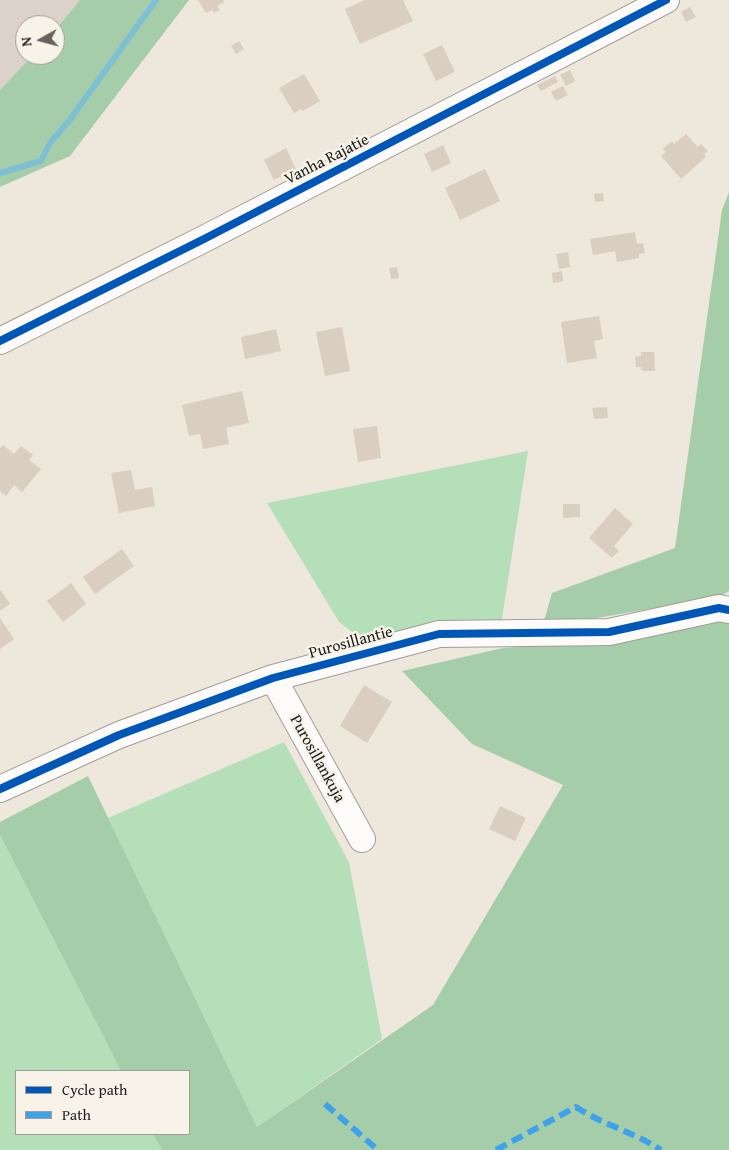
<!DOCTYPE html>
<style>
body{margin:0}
#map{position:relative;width:729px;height:1150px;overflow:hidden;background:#ede7dc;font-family:"Gentium Book Plus",serif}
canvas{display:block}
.legend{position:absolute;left:15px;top:1070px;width:175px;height:65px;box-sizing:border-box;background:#f7f3e8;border:1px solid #9f9d96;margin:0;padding:6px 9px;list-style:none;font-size:15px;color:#1c1c1c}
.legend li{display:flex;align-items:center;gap:10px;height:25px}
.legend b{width:25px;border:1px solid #9f9d96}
.north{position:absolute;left:15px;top:15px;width:50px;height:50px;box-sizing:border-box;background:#f7f3e8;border:1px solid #9f9d96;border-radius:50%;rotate:263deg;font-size:14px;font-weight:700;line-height:20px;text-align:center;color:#1c1c1c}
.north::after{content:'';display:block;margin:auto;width:18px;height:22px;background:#65635f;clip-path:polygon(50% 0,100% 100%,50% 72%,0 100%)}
</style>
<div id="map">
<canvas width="729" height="1150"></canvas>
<ul class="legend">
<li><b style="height:6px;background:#0057b8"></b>Cycle path</li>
<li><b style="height:6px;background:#3da2ea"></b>Path</li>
</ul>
<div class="north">N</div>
</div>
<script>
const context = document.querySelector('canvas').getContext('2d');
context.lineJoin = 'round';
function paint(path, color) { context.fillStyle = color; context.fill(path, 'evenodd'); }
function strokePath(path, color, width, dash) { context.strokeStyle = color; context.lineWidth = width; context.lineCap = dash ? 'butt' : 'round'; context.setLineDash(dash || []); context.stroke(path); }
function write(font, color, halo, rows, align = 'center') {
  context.font = font + ' "Gentium Book Plus",serif'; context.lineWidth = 5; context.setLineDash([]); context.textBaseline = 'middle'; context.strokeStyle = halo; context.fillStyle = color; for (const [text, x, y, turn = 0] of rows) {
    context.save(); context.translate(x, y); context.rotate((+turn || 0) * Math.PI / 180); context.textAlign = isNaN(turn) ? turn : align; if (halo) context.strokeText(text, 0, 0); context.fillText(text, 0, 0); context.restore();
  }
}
paint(new Path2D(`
 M0,0H80L55,30V25H25V55H33L0,90Z`), '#dcd2c9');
paint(new Path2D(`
 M528,451L501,625L367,643L339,622L267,503Z
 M284,742L349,862L382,1039L257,1127L108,818Z
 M0,835L121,1071H16V1134H153L162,1150H0Z`), '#b4dfb8');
paint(new Path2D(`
 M80,0H189L70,156L0,187V90L33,55H55V30Z
 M729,192V591L719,597L545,627L544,621L552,593L675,548L722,210Z
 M729,619V1150H162L153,1134H189V1071H121L0,835V822L88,776L257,1127L433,1005L563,785L472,744L402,671L503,648L609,640Z`), '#a6cdaa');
strokePath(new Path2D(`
 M0,173L41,161L50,143L69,121L156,0`), '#7fbfd3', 6);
paint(new Path2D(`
 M198,0H223L224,2L217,6L220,10L214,13L212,10L206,13Z
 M365,0H403L413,21L360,44L345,9Z
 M690,7L696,17L686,22L681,12Z
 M239,41L244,49L236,54L231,46Z
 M442,45L455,72L436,81L423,54Z
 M570,70L575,81L566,86L560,75Z
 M304,74L320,101L303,111L301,109L294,113L279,88Z
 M555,76L558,82L541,91L537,85Z
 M563,86L568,95L556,101L551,92Z
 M686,134L698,147L701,144L708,151L704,154L706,157L681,179L661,156L666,152L663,149L672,141L674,144Z
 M443,145L451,163L432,172L424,154Z
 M286,148L296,169L274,180L264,160Z
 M485,169L500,201L460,220L445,188Z
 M603,193L604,201L595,202L594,194Z
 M635,232L637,244L643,243L645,253L639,254V258L617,262L615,251L593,255L590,239Z
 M568,252L570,267L559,269L556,254Z
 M397,267L399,278L391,279L389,268Z
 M562,271L563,281L553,283L552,273Z
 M599,316L603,339L594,341L597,358L567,363L561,322Z
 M342,327L350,371L325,376L316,332Z
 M276,329L281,351L245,359L241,337Z
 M641,352H654L655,371H642L641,367H636L635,357L641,356Z
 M242,391L249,423L226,428L229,444L203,449L200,434L189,436L182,405Z
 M607,407L608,418L594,419L592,408Z
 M377,426L381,458L358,462L353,429Z
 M3,445L14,454L21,446L33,455L29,460L41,469L22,492L14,485L6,496L0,491V448Z
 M131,470L135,490L152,487L155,506L119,513L111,473Z
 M563,504H580V517L563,518Z
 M615,508L633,524L614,546L619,551L612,558L589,538Z
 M122,549L134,566L95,594L83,577Z
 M71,583L86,604L63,622L47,601Z
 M0,589L10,604L0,611Z
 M0,618L14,639L0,649Z
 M364,685L392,702L367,743L340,726Z
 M500,806L526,818L515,841L489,829Z`), '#dacec0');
const minor = new Path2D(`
 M0,341L204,239L666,0
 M273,678L362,839
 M0,789L119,735L273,678L439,634L609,632L719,608L729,610`);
strokePath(minor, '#a29e98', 28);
strokePath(minor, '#fcfbfa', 26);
strokePath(new Path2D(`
 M325,1104L378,1150
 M496,1150L576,1107C603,1125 634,1132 661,1150`), '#3da2ea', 6, [12, 6]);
strokePath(new Path2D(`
 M0,341L204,239L666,0
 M0,789L119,735L273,678L439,634L609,632L719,608L729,610`), '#0057b8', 8);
write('16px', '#1c1c1c', '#f7f3e8', [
 ["Vanha Rajatie",327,160,-27],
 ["Purosillantie",351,643,-15],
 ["Purosillankuja",317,759,61]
]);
</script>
